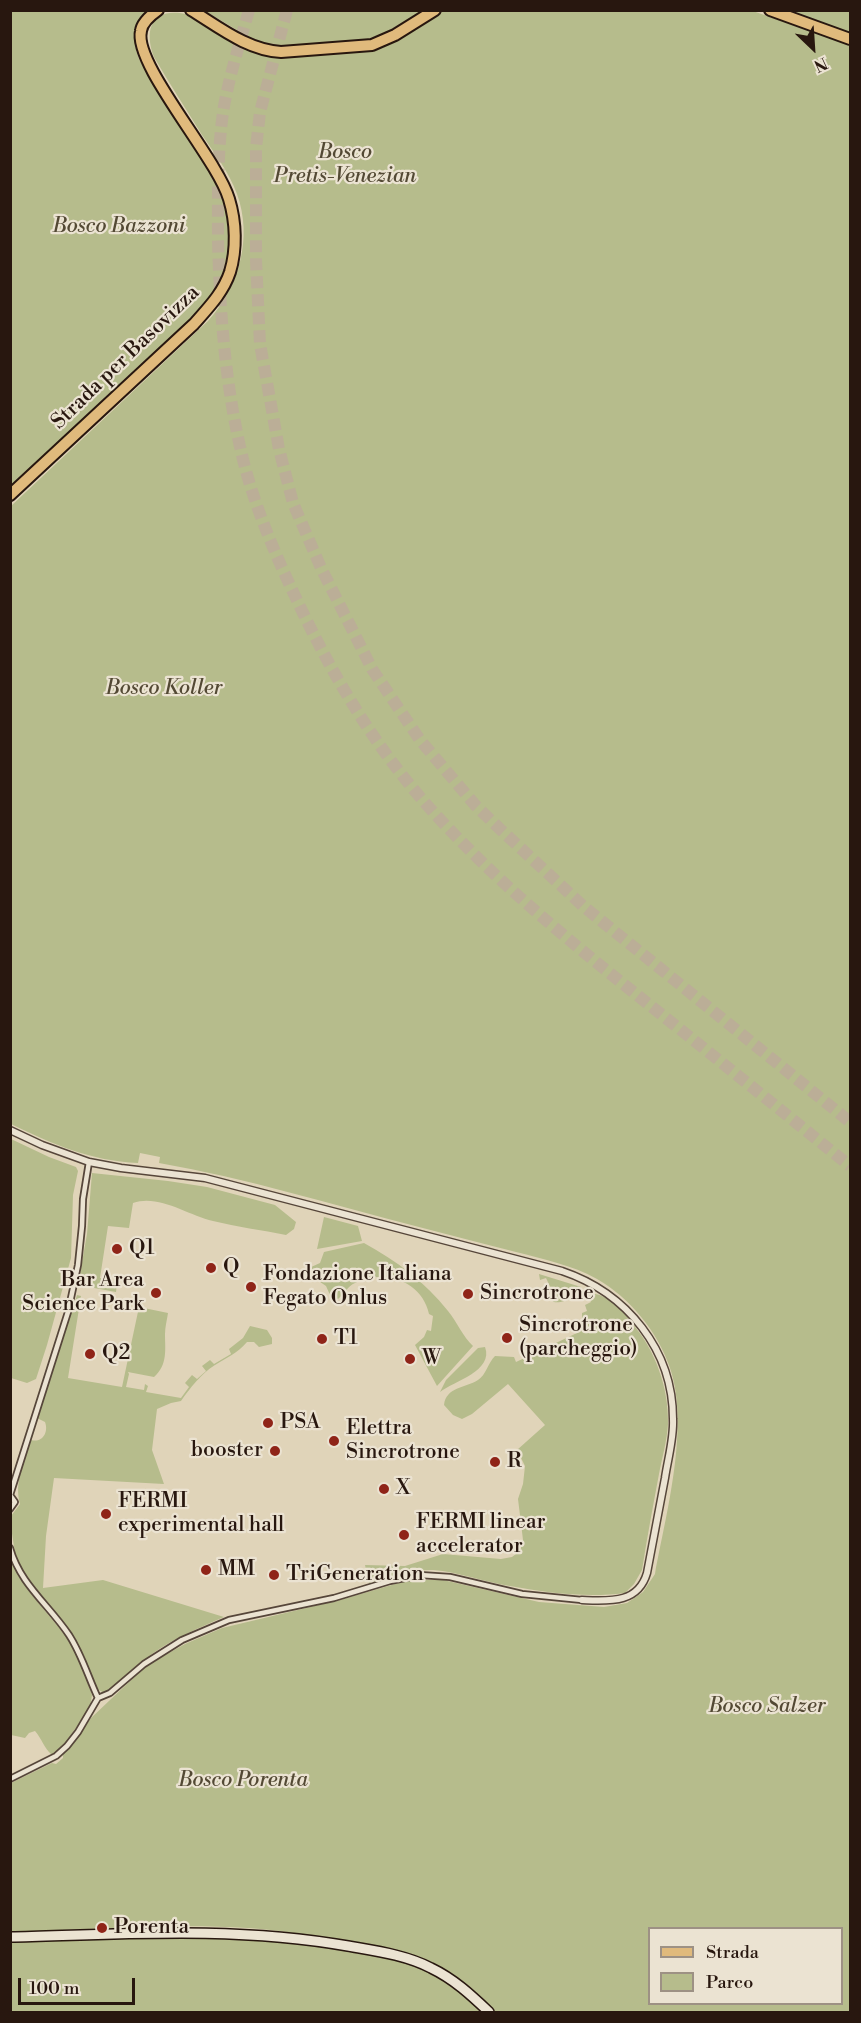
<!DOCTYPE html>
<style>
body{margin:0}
#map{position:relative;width:861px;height:2023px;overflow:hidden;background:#e0d4b9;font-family:"Libre Bodoni",serif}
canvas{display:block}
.frame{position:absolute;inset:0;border:12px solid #28170f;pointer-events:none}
.legend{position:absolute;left:648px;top:1927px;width:195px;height:78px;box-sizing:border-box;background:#ebe3d2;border:2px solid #9d9184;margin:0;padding:8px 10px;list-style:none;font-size:18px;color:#28170f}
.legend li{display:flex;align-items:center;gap:12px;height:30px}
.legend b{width:30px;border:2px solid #9d9184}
.north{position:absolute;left:783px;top:18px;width:60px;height:60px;-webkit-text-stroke:4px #ebe3d2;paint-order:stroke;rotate:155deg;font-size:16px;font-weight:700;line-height:24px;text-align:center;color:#28170f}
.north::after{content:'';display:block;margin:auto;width:21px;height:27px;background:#28170f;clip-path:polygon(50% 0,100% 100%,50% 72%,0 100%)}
.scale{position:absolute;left:18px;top:1978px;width:117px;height:27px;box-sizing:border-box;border:3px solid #28170f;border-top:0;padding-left:8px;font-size:18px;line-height:21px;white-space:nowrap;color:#28170f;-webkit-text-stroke:4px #ebe3d2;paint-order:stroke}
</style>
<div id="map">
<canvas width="861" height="2023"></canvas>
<div class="frame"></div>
<ul class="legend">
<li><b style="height:8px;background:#e0ba7c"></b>Strada</li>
<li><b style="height:16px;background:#b6bc8c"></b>Parco</li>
</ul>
<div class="north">N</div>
<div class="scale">100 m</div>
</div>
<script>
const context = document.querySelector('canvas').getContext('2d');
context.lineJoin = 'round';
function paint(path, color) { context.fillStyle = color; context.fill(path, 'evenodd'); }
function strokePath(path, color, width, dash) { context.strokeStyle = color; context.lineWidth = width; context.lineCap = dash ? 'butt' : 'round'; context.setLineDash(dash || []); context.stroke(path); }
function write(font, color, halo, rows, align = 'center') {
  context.font = font + ' "Libre Bodoni",serif'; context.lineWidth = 4.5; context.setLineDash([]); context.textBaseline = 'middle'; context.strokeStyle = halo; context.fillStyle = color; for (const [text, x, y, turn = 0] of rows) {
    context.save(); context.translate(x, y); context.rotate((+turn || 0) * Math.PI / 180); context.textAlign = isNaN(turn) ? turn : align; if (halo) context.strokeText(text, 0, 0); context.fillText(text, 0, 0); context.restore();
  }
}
paint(new Path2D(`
 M750,10L850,45V2012H496C480,1996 464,1980 444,1969C414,1952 380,1948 347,1942C315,1936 281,1930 248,1928C169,1923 89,1930 11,1932V1783L52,1763L56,1764L63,1758V1754L75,1741L91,1718L147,1665L185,1644L222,1628L340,1600L409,1580H443L539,1602L604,1607L627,1603L643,1592L655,1574C666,1514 690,1427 670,1368C658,1332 630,1298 597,1279C572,1265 543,1259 516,1252C483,1244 451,1235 419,1227C332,1205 247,1178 159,1163L160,1157L140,1153L138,1163C91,1161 52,1144 11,1124V506L208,321C239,287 253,238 237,194C229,172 215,154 202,135C186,109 169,83 154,57C143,28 153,7 186,14L249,50L268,55L358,51L420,25L443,11ZM650,1928H842V2004H650Z
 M11,11H148C133,24 132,43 140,61L212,174C226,202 234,235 225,266C211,310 162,344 130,374C90,411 50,449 11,486Z
 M205,11H424L383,34L358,42L279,47L257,42Z
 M785,11H850V33Z
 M11,1139L49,1157L76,1167L78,1171L73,1195L71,1258L47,1345L36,1379L27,1383L11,1378Z
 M92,1173L168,1181L207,1187L275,1205L296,1222L294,1229L286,1235C262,1230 237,1227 213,1221C187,1215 159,1194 133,1203L129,1228L108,1226L100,1278L117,1283L116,1292L78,1285L87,1234Z
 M324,1217L358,1226L362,1241L317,1249Z
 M364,1243C397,1261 425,1282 448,1311C457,1322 463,1337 473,1346L437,1386L415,1345L424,1337L427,1330L431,1331L433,1316L429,1314C422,1281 384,1268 355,1283C348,1286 344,1294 338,1299L330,1295L326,1286L310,1275L309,1268L320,1263L324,1252Z
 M539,1274L581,1287C579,1296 563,1304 554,1302L551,1300L555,1297L546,1278L540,1280Z
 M595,1294C609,1296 623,1311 631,1322C655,1349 669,1388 668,1424C667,1441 662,1458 659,1474C653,1506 647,1538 642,1570L634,1584L625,1593C587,1598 548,1593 510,1586C484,1582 459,1572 433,1570C414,1569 387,1578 369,1583L365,1565L405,1566L443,1554L501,1559L512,1557L520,1551L523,1540L518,1499L523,1484L525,1466L517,1450L545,1425L508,1384L472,1414L462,1419L453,1415L444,1405C446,1387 465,1388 478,1380C486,1375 488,1363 495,1356L514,1357L516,1362L579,1332L577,1326L582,1320V1313L587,1311L585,1305L591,1302L589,1297Z
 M77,1295L81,1296L68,1378L122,1387L139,1307L168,1313C167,1320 165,1327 165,1334C165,1349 168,1365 154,1377L128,1372L129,1374L126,1387L144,1390L145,1384L148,1386L146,1392L181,1398L189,1387L185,1383L192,1375L197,1379L206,1371L202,1366L210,1360L214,1364L231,1354L229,1349L243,1338L250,1326L267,1330L272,1338V1344L259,1347L254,1342H247C238,1353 226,1358 215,1365C201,1374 190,1388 181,1401L171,1403L157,1409L152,1450L164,1484L54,1478L46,1536L43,1588L103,1580L224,1617C199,1628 174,1638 152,1654C137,1665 120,1685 104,1693L97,1689L83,1654L70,1631L34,1589L16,1560L11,1527V1516L20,1504C14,1482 24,1462 31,1440C42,1443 49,1433 45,1422L37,1418Z
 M485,1347C494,1371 454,1381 440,1392L446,1380L478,1348Z
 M10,1561L32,1595L69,1640L79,1658L92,1695L90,1708L66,1742L52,1755C44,1748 42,1739 35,1731L29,1733L25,1738L11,1735Z
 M180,1937C238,1937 295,1942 353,1952C378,1956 404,1960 428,1971C449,1982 465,1996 482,2012H11V1942Z`), '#b6bc8c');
strokePath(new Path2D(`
 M249,10C240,42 230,74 224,106C217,150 218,196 218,240C220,318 226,396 246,471C258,514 276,556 295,596C332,675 376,750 436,815C500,885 573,944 647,1003C715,1057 783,1112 850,1166
 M287,10L260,112L256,148V260L260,344L279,449L293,503L321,568L359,643L372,669L420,740L476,806L501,830L583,906L850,1122`), '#bbae97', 12, [12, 6]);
const pedestrian = new Path2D(`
 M10,1495L68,1312L78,1265L82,1226L83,1199L89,1162
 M10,1495L15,1502L10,1509
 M10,1548C20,1584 49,1605 69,1635C82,1655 88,1677 98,1698
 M10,1779L56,1756L67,1746L78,1732L98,1698L110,1693L144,1664L182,1640L229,1620L334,1598L390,1581L420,1575L450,1577L522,1594L582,1600`);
const minor = new Path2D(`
 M10,1130L42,1145L89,1162L121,1168L205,1178L562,1271C627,1293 673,1350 673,1419C674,1438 668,1458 665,1478C659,1509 653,1541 647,1573C638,1604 609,1601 582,1600`);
const secondary = new Path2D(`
 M10,1937C124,1934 236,1926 348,1946C376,1951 406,1955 431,1968C454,1979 471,1995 489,2012`);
const primary = new Path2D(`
 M191,10C219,27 247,50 281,52L372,45L395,35L435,10
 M770,10L850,39
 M10,495L194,324C208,308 223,293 230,272C237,249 236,222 229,199C217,158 133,64 141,31C142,22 151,15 158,10`);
strokePath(pedestrian, '#56463a', 8);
strokePath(minor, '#56463a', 9);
strokePath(secondary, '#28170f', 12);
strokePath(primary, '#28170f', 14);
strokePath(pedestrian, '#ebe3d2', 4.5);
strokePath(minor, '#ebe3d2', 6);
strokePath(secondary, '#ebe3d2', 9);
strokePath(primary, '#e0ba7c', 10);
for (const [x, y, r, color] of [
 [117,1249,6,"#8f2418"],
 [211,1268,6,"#8f2418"],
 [251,1287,6,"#8f2418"],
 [156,1293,6,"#8f2418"],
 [468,1294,6,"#8f2418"],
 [507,1338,6,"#8f2418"],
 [322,1339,6,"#8f2418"],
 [90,1354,6,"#8f2418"],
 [410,1359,6,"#8f2418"],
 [268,1423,6,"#8f2418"],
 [334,1441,6,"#8f2418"],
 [275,1451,6,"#8f2418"],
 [495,1462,6,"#8f2418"],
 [384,1489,6,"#8f2418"],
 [106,1514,6,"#8f2418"],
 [404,1535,6,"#8f2418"],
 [206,1570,6,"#8f2418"],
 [274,1575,6,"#8f2418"],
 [102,1928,6,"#8f2418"]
]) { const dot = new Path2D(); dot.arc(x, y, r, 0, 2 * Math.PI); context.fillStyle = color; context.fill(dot); strokePath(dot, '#ebe3d2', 2); }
write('italic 21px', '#534934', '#ebe3d2', [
 ["Bosco",345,153],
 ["Pretis-Venezian",345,177],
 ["Bosco Bazzoni",119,227],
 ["Bosco Koller",164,689],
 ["Bosco Salzer",767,1707],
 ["Bosco Porenta",243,1781]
]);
write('21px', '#28170f', '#ebe3d2', [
 ["Strada per Basovizza",126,358,-44]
]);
write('21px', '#28170f', '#ebe3d2', [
 ["Q1",129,1249],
 ["Q",223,1268],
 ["Fondazione Italiana",263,1275],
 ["Fegato Onlus",263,1299],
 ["Bar Area",144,1281,"right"],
 ["Science Park",144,1305,"right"],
 ["Sincrotrone",480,1294],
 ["Sincrotrone",519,1326],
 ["(parcheggio)",519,1350],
 ["T1",334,1339],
 ["Q2",102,1354],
 ["W",422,1359],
 ["PSA",280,1423],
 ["Elettra",346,1429],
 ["Sincrotrone",346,1453],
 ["booster",263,1451,"right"],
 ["R",507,1462],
 ["X",396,1489],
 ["FERMI",118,1502],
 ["experimental hall",118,1526],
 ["FERMI linear",416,1523],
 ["accelerator",416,1547],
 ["MM",218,1570],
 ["TriGeneration",286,1575],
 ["Porenta",114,1928]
], 'left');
</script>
